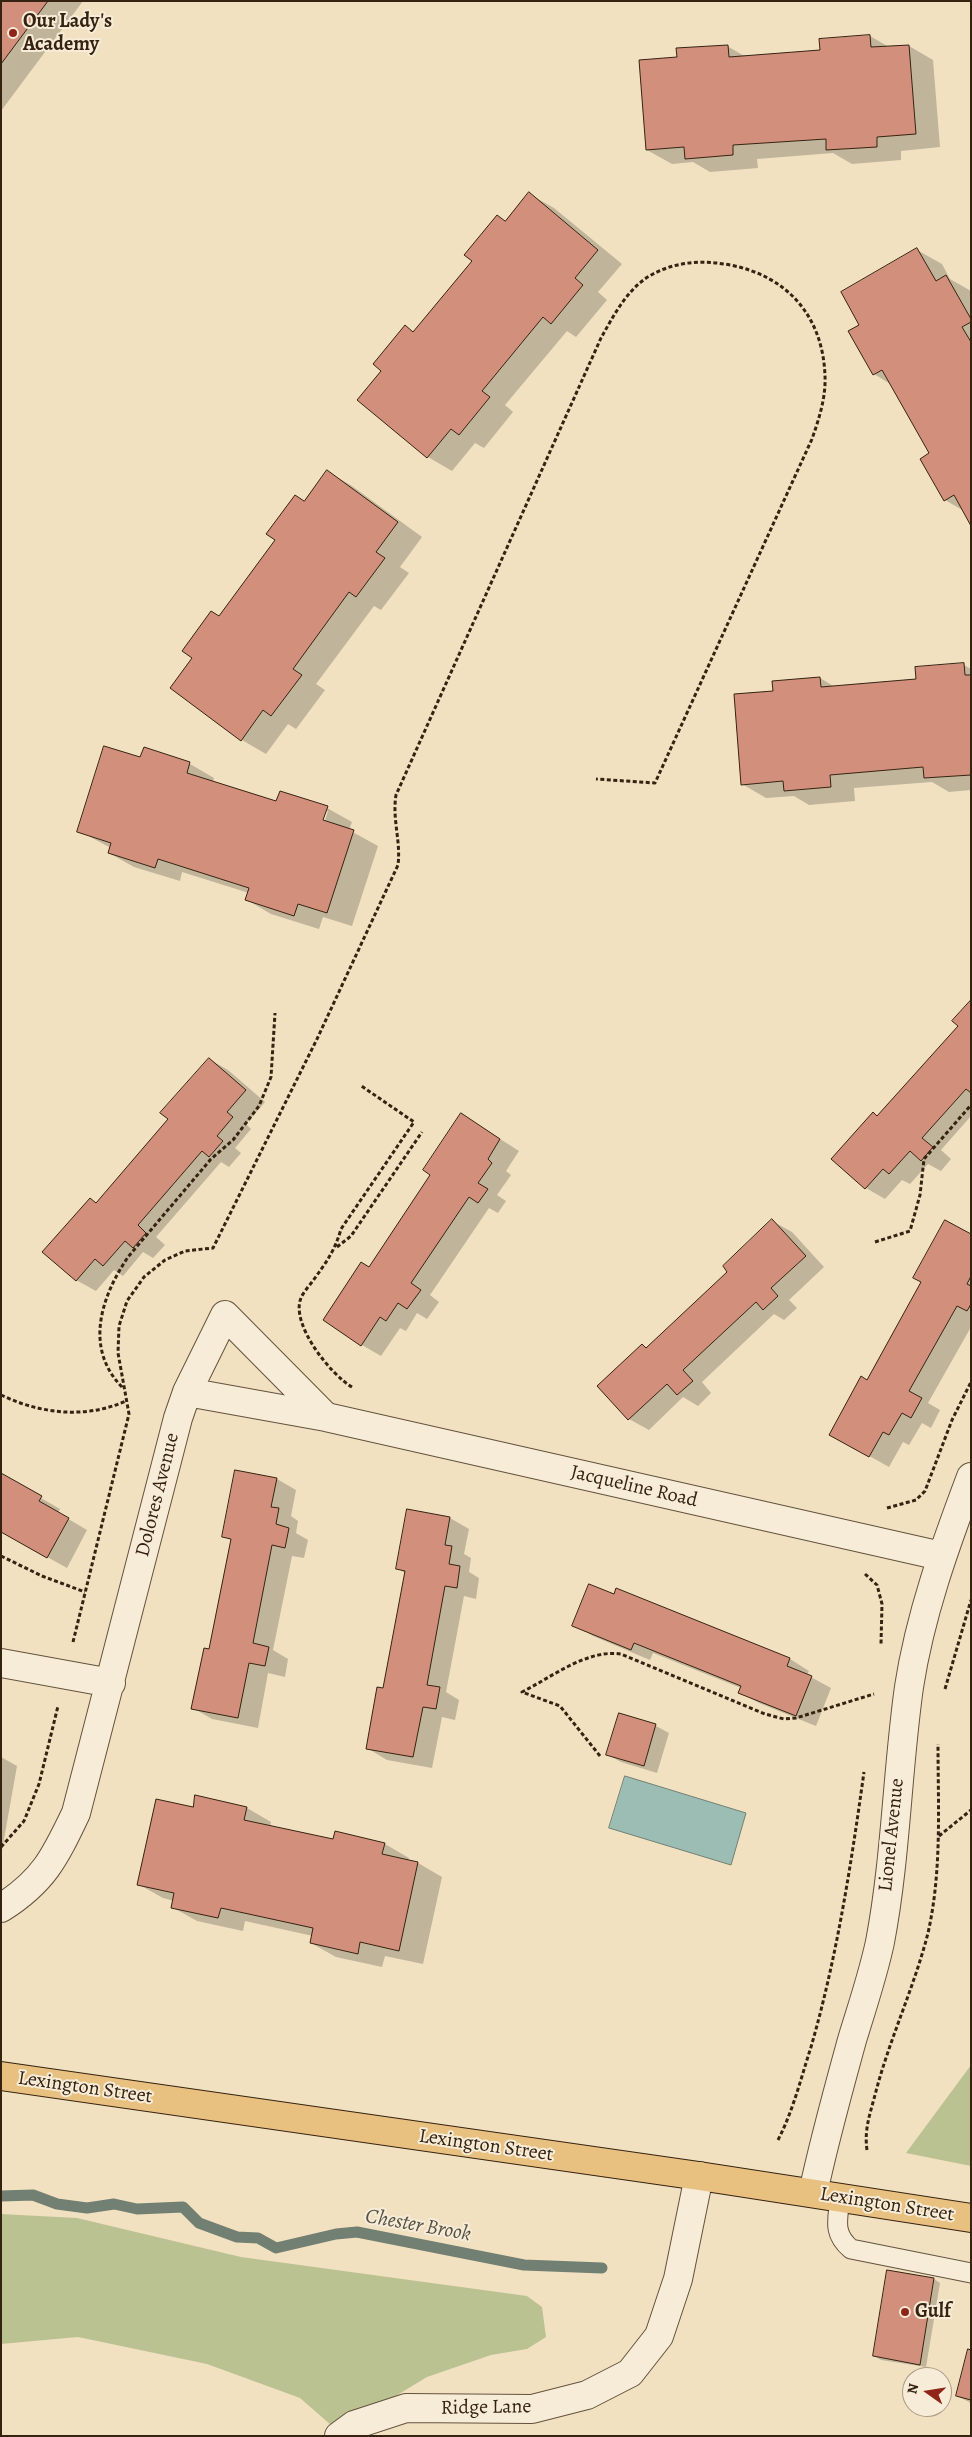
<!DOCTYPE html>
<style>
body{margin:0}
#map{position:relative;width:972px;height:2437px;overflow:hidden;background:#f1e1c1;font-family:Alegreya,serif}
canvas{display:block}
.frame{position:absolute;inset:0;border:2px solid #352211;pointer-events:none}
.north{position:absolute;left:902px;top:2367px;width:50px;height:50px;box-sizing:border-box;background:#f6ecd7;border:1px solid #a99b88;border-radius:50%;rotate:283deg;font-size:14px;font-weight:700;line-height:20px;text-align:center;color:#352211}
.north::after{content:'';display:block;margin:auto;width:18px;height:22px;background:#8f2418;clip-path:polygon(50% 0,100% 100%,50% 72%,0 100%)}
</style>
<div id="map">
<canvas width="972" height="2437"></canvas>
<div class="frame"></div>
<div class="north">N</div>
</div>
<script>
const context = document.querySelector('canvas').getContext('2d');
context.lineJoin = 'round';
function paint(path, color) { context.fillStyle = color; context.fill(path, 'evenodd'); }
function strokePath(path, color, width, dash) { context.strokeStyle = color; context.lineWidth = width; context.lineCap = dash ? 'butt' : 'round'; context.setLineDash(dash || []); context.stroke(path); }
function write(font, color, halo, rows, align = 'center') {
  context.font = font + ' Alegreya,serif'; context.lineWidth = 4; context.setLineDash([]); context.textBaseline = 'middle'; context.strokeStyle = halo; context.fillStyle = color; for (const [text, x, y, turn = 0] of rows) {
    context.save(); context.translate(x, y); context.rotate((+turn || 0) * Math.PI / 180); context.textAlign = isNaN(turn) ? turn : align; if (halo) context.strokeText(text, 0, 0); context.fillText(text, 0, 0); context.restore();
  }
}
paint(new Path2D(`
 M971,2065V2166L906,2153Z
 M1,2214L77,2218L241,2257L527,2296L542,2307L546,2337L527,2349L491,2355L427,2377L361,2417L331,2425L300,2398L207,2364L78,2337L1,2344Z`), '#bbc292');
const water = new Path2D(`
 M625,1776L746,1813L731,1865L609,1828Z`);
paint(water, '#9bbdb4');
strokePath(water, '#727f73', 1);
paint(new Path2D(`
 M1,1H83L1,111Z
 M870,36L889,47L909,46L933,60L940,147L901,151V160L852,164L833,153L757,159L758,168L710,172L693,162L672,164L647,150L678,58L727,46L746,57L821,51Z
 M529,194L554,208L622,264L598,292L607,300L576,337L567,331L505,405L513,412L484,448L475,443L452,471L428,457L383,371L405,327L415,332Z
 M917,250L942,264L950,279L971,291V523L964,511L945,500L931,454L892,385L874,374L861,326Z
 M328,472L352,486L422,537L400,567L409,573L381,610L374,606L316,684L325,690L296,729L288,724L266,754L242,740L172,688L220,617Z
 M964,665L971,669V790L949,792L932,782L854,788L855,801L809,805L794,796L766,798L742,784L774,692L820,678L835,687L917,680Z
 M144,749L190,764L214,778L213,782L277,803L327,808L352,822L349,830L378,846L352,926L323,917L319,929L271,914L247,900L249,893L182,872L180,881L134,867L109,853L111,848L79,831L141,758ZM325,811H328L323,827L320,826Z
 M971,1002V1116L941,1150L951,1159L941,1171L928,1164L910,1184L902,1180L885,1199L866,1188L878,1117L960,1026Z
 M209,1059L228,1070L265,1102L246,1124L251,1129L235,1148L241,1153L229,1167L221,1162L156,1237L165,1245L153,1258L143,1252L123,1276L114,1270L96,1291L76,1280L90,1199L97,1203L170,1119Z
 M461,1114L519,1151L506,1171L511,1175L497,1195L506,1201L498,1213L489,1208L430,1295L439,1302L427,1319L417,1313L406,1331L400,1328L381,1356L362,1345L370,1268L432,1175Z
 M772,1221L792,1232L824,1267L789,1300L797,1308L784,1320L774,1314L702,1382L711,1393L698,1406L683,1397L649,1430L629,1419L599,1386L642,1345L648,1348L729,1272Z
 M971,1235V1327L928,1403L940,1410L931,1428L922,1423L909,1445L903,1442L889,1467L830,1434Z
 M1,1475L60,1509L58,1513L87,1530L67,1568L1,1531Z
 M277,1479L296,1490L291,1516L298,1521L296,1533L308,1540L304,1558L292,1556L273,1650L288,1659L285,1677L268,1673L258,1728L212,1719L193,1708L210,1650L232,1541L224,1536Z
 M450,1518L469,1529L464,1554L471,1558L469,1572L479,1578L476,1599L464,1596L446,1692L459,1700L455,1720L442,1717L432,1768L387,1760L367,1748L384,1690L405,1573L397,1568Z
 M617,1590L790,1659L809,1671L807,1675L831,1688L816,1726L759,1703L739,1692L741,1688L653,1653L650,1660L593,1636L574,1625L614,1596Z
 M619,1715L656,1726L669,1733L657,1773L621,1762L608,1755Z
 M1,1757L17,1766L1,1856Z
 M247,1808L271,1822L270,1827L334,1841L385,1844L409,1858L408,1861L418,1863L442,1877L423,1964L385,1956L382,1967L336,1957L311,1943L313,1936L245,1921L243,1931L197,1921L172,1907L174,1901L163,1898L138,1884L194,1809Z
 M888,2271L934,2279L940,2283L926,2367L881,2360L874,2356Z
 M971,2351V2403L957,2396Z`), '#0003');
strokePath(new Path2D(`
 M1,2196L33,2195L57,2204L87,2208L114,2204L137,2209L183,2207L199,2223L237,2237L258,2238L276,2248L336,2234L357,2232L524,2265L602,2268`), '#727f73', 11);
const building = new Path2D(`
 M1,1H48L1,64Z
 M870,35L871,47L909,45L916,134L877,137V147L826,150V139L733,145V155L685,159L684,147L646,150L639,60L677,57L676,48L728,45L729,57L820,50L819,39Z
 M529,192L598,250L575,278L583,285L551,324L543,317L482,391L490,397L459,435L451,429L427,458L357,400L381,371L373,364L405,325L413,332L472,261L464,255L497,215L505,221Z
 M917,248L936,281L946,275L971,319V322L962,327L971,342V526L954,495L944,501L920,459L929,453L882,370L873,375L848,331L859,325L841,292Z
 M327,470L398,522L376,552L385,558L356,597L349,592L293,669L302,675L271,716L263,710L241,741L170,688L192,658L182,651L211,611L219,616L275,540L266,534L295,495L304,501Z
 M964,663L965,675H971V775L924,778L923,767L830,775L831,787L784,791L783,781L741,785L734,694L773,691L772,681L820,677L821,687L916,679L915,667Z
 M104,746L140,757L144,747L190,762L187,773L276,801L280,791L328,806L323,820L354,830L327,913L298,904L294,916L245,900L249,888L158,859L155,868L108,853L111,843L77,832Z
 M971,1000V1093L966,1089L922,1138L933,1147L921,1161L910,1151L889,1174L883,1169L865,1189L831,1159L873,1112L877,1116L958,1026L952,1021Z
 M209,1058L246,1090L227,1112L233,1117L217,1136L223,1141L209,1157L202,1151L138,1225L146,1233L133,1248L125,1241L103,1266L95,1259L76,1281L42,1252L90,1198L96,1203L168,1119L160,1113Z
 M461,1113L500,1139L488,1159L492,1163L478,1183L488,1189L478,1203L469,1197L411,1283L421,1290L407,1309L398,1303L386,1321L380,1317L361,1346L323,1320L361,1262L369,1267L430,1175L423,1170Z
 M772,1219L806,1256L771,1288L778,1296L763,1310L756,1302L683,1370L693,1381L677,1395L667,1384L628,1420L597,1386L642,1344L646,1348L727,1272L723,1266Z
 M945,1220L971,1234V1276L967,1284L971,1286V1304L967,1311L957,1306L909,1391L922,1398L911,1418L902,1413L889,1435L883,1432L869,1457L829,1435L861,1376L867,1380L921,1282L913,1278Z
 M235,1470L277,1478L271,1507L279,1508L276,1524L289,1528L285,1548L272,1545L253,1643L269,1647L265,1666L249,1663L238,1718L191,1709L204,1648L209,1649L231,1539L222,1537Z
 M1,1473L42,1496L39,1501L69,1518L47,1558L1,1532Z
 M407,1509L450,1517L445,1545L452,1546L449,1564L460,1566L457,1588L445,1586L427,1685L440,1687L436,1709L423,1707L413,1757L366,1749L377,1687L383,1688L405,1571L396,1569Z
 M589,1584L614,1594L616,1588L790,1658L787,1666L812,1676L796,1716L738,1693L741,1686L634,1643L631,1650L572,1626Z
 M619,1713L656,1724L644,1766L606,1755Z
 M195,1795L247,1807L244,1820L333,1839L335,1831L385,1843L382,1854L418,1862L399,1951L360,1942L358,1954L310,1943L313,1928L221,1908L218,1918L171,1908L174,1893L137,1885L156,1799L193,1807Z
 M887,2270L934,2278L920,2365L873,2356Z
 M968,2349L971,2350V2400L956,2396Z`);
paint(building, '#d2907c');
strokePath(building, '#352211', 1);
const service = new Path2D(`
 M840,2198C838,2219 832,2233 851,2249L971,2273`);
const minor = new Path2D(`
 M187,1392L326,1417L941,1556
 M1,1663L111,1683
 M1,1908C44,1881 55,1857 76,1813L178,1418L187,1392L225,1315L326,1417
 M813,2193C824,2141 838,2091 852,2040C862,2007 873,1975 880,1942C896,1858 897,1772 909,1687C920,1615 945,1546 971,1477
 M339,2436L354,2425L406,2408L532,2409L587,2395L630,2373L659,2336L678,2279L699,2176`);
const primary = new Path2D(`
 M1,2076L699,2176L971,2218`);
strokePath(service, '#64523d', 21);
strokePath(minor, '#64523d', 30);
strokePath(primary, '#352211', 30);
strokePath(new Path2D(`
 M875,1242L910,1231L920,1195L924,1159L971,1105
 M337,1247L351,1236L422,1132
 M122,1387C84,1348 101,1297 128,1257L211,1159L233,1140L259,1106L271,1077L275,1013
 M352,1387C331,1375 290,1324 301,1298C303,1293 308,1287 312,1282C325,1264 335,1251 341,1229L414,1122L360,1085
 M1,1395C41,1414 85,1419 126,1401
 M887,1508L916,1500L925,1491L952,1420L971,1382
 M1,1556L42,1576L85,1592
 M865,1574L877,1585L882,1604L881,1644
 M73,1642L129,1414L118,1353L119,1326L127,1301L144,1277L165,1260L185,1251L213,1248L317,1039L398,865C401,841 392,819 396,795L601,338C614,315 628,287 653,274C678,261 703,260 730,265C788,276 823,317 825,376C826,397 819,419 812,439L655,783L596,779
 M945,1689L971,1600
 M600,1756L560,1706L522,1692C552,1677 587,1649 621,1654L765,1714L784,1719L796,1718L874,1694
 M939,1836L971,1810
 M1,1847L24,1821L39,1784L58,1706
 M778,2140C793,2111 801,2078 811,2047C837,1957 851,1865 864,1772
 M867,2150C864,2130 870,2114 875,2095C889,2040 914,1988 928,1933C942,1871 938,1807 938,1744`), '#352211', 3, [4, 2.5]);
strokePath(service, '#f6ecd7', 19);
strokePath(minor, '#f6ecd7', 28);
strokePath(primary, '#e8c080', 28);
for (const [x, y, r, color] of [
 [13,33,5,"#8f2418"],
 [905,2312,5,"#8f2418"]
]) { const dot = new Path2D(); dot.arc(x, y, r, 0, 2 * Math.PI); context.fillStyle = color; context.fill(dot); strokePath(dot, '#f6ecd7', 2); }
write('bold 20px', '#352211', '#f6ecd7', [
 ["Our Lady's",23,22],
 ["Academy",23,45],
 ["Gulf",915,2312]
], 'left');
write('20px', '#352211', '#f6ecd7', [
 ["Jacqueline Road",634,1487,13],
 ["Dolores Avenue",158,1495,-76],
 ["Lionel Avenue",892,1835,-84],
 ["Lexington Street",85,2088,8],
 ["Lexington Street",486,2146,8],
 ["Lexington Street",887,2205,9],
 ["Ridge Lane",486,2408,-1]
]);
write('italic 21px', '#545042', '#f6ecd7', [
 ["Chester Brook",418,2226,10]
]);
</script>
